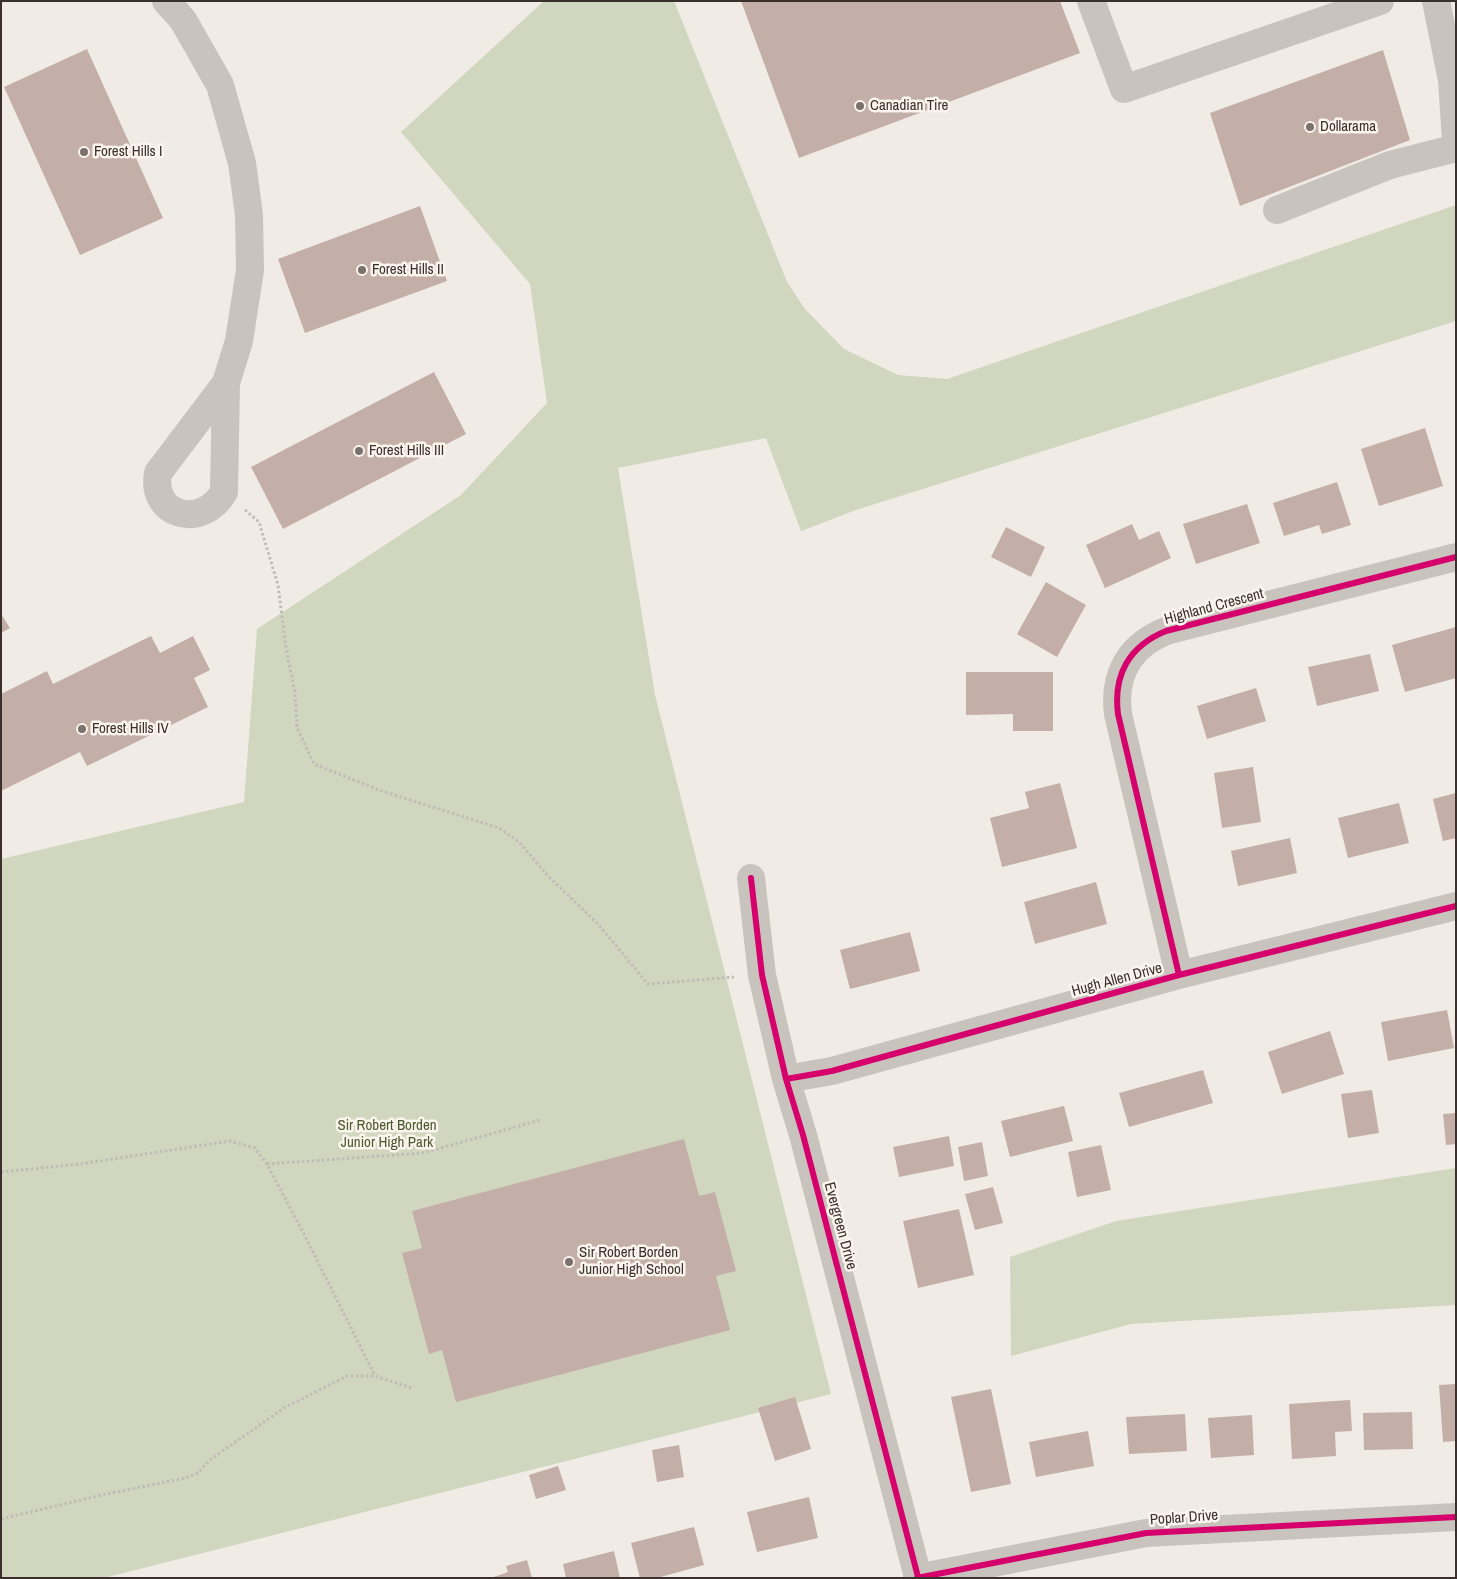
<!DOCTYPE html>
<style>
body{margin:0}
#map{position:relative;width:1457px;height:1579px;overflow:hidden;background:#f0ebe5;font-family:"Archivo Narrow",sans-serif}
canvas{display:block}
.frame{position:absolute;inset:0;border:2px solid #3b302b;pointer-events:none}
</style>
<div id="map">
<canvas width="1457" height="1579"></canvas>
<div class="frame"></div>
</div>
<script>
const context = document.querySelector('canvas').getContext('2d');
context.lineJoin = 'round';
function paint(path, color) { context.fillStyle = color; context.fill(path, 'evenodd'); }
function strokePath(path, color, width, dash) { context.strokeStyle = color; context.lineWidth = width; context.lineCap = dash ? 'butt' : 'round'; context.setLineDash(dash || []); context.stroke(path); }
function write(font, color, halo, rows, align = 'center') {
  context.font = font + ' "Archivo Narrow",sans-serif'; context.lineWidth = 5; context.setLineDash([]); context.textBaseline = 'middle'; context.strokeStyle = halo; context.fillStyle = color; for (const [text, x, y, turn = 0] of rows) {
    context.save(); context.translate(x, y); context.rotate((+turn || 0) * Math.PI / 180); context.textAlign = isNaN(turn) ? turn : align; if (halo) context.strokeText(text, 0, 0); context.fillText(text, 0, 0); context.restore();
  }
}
paint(new Path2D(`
 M544,1H674L787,282L805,309L844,349L898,375L947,379L1456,205V321L856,510L801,531L766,438L618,468L655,695L831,1394L104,1578H1V859L244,802L257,629L461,495L547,403L530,284L401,132Z
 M1456,1168V1305L1131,1324L1011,1356L1010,1257L1116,1221Z`), '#d1d6bf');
paint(new Path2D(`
 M741,1H1060L1080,53L799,158Z
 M87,49L163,218L80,255L4,87Z
 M1383,50L1410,140L1240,206L1210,113Z
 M420,206L447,281L305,333L278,259Z
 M434,372L466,434L283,529L251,467Z
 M1425,428L1443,486L1379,506L1361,449Z
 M1337,482L1351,525L1322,534L1319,525L1284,536L1273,503Z
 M1247,504L1260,543L1196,564L1183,524Z
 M1132,524L1139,540L1159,531L1171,558L1105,588L1086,545Z
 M1006,527L1045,547L1031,577L991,557Z
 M1046,582L1086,605L1057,657L1017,634Z
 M1,614L10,628L1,633Z
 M1456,627V678L1405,692L1392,645Z
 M151,636L160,653L193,636L210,670L194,678L208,707L87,766L80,752L1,791V694L47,671L53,684Z
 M1370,654L1379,691L1317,706L1308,667Z
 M966,672H1053V731H1013V714L966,715Z
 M1256,688L1266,721L1207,739L1197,706Z
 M1253,767L1261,822L1222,828L1214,773Z
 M1060,783L1077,848L1002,867L990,818L1029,808L1025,792Z
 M1456,793V838L1443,841L1433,799Z
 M1399,803L1409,843L1348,858L1338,818Z
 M1290,838L1297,873L1238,886L1231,851Z
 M1096,882L1107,924L1035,944L1024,902Z
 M910,932L920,971L850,989L840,950Z
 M1447,1010L1454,1048L1388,1061L1381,1022Z
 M1330,1031L1344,1074L1282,1094L1268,1052Z
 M1203,1070L1213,1103L1129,1127L1119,1093Z
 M1372,1090L1379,1133L1348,1138L1341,1094Z
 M1064,1106L1073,1141L1010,1157L1001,1121Z
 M1456,1113V1144L1446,1145L1443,1114Z
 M949,1136L954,1166L899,1177L893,1147Z
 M684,1139L699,1196L715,1192L736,1271L716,1276L730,1330L456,1402L442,1350L429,1354L402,1253L422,1248L412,1211Z
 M982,1142L988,1176L964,1181L958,1147Z
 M1101,1145L1111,1190L1077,1197L1068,1152Z
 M993,1187L1003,1223L975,1230L965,1194Z
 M959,1209L974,1275L918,1288L903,1221Z
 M1456,1384V1441L1443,1442L1439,1385Z
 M991,1389L1011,1484L971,1492L951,1397Z
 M795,1397L811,1449L775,1461L758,1408Z
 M1350,1400L1352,1431L1335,1432L1336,1456L1292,1459L1289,1404Z
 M1412,1412L1413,1449L1364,1450L1363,1413Z
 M1185,1414L1187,1451L1129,1454L1126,1417Z
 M1252,1415L1254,1455L1211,1458L1208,1418Z
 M1088,1431L1094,1466L1036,1477L1029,1442Z
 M679,1445L684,1477L657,1482L652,1450Z
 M558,1466L566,1490L536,1499L529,1475Z
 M809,1497L818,1538L757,1552L747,1512Z
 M694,1527L704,1565L657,1578H640L631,1543Z
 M614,1551L620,1578H566L563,1564Z
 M527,1560L532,1578H491L508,1572L506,1566Z`), '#c3afa7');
strokePath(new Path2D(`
 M245,510L259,522L278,585L286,648L295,693L297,728L314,764L379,790L499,828L519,842L548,876L597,923L648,984L734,977
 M267,1164L423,1153L540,1120
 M1,1172L80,1164L230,1141L255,1148L267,1164L305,1236L375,1376
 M1,1519L102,1495L185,1478L198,1473L211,1459L284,1408L347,1376H375L412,1388`), '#c2bbb6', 3, [2.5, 2.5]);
strokePath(new Path2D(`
 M166,1L183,20L220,85L242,163L249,215L250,270L239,341L226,383L224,492C202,530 150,516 158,473L226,383
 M1091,1L1124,89L1380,1
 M1436,1L1452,80L1456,141
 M1277,210L1390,165L1456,148
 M751,878L762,975L786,1079L803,1135L918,1577
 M1179,975L1118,714C1113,675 1129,646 1166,631L1456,557
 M786,1079L832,1071L1179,975L1456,906
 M917,1578L1146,1533L1456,1517`), '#c9c3be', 28);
strokePath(new Path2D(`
 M751,878L762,975L786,1079L803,1135L918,1577
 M1179,975L1118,714C1113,675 1129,646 1166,631L1456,557
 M786,1079L832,1071L1179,975L1456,906
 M917,1578L1146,1533L1456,1517`), '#d6006c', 6);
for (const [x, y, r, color] of [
 [860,106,5,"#7a716c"],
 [1310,127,5,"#7a716c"],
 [84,152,5,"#7a716c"],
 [362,270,5,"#7a716c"],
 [359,451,5,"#7a716c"],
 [82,729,5,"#7a716c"],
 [569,1262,5,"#7a716c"]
]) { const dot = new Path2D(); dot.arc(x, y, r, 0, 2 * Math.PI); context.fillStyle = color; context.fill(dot); strokePath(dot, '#fbf5ee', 2); }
write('15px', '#3b302b', '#fbf5ee', [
 ["Canadian Tire",870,106],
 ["Dollarama",1320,127],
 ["Forest Hills I",94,152],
 ["Forest Hills II",372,270],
 ["Forest Hills III",369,451],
 ["Forest Hills IV",92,729],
 ["Sir Robert Borden",579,1253],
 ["Junior High School",579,1270]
], 'left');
write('15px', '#3b302b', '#fbf5ee', [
 ["Highland Crescent",1214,607,-15],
 ["Hugh Allen Drive",1117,980,-15],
 ["Evergreen Drive",840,1226,75],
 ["Poplar Drive",1184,1518,-4]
]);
write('15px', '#4a5a2e', '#fbf5ee', [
 ["Sir Robert Borden",387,1126],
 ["Junior High Park",387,1143]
]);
</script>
